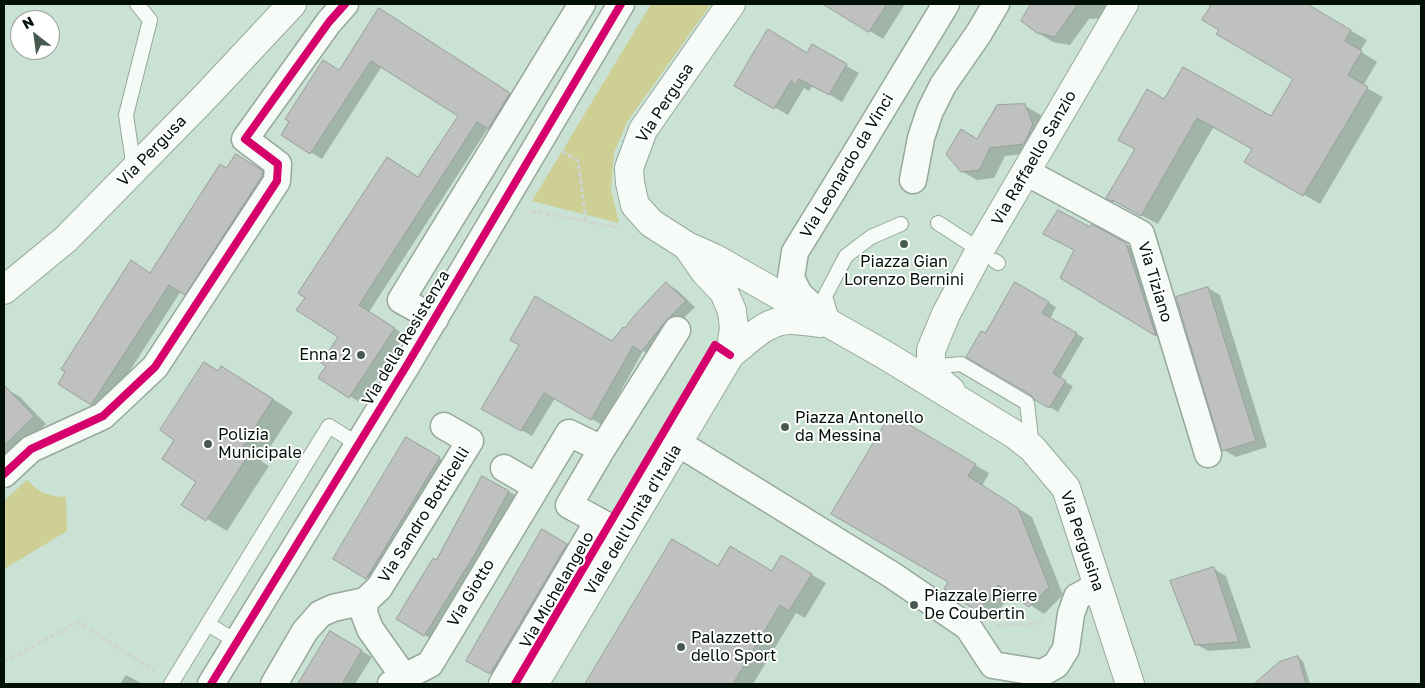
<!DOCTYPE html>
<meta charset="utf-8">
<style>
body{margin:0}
#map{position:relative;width:1425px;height:688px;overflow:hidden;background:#cae2d3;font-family:"Golos Text",sans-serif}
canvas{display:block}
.frame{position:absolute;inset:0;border:5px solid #021008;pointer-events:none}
.north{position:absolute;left:10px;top:10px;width:50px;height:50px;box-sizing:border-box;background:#fff;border:1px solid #9a9f9c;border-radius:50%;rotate:330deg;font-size:14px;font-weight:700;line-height:20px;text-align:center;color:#021008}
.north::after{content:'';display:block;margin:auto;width:18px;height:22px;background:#485a4f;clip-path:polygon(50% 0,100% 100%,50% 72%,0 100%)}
</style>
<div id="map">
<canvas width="1425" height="688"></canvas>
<div class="frame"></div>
<div class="north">N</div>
</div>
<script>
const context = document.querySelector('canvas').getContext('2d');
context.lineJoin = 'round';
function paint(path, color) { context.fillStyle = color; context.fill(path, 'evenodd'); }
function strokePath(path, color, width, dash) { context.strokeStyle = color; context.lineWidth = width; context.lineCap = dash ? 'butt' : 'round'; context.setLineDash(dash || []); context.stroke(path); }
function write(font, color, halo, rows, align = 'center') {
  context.font = font + ' "Golos Text",sans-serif'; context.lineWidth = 4; context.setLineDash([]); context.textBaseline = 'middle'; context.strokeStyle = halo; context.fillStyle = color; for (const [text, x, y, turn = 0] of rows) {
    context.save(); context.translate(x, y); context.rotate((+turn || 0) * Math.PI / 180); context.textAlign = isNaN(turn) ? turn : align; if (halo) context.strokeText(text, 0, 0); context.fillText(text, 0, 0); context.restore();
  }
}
paint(new Path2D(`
 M651,4H711L627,122L614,153L611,190L619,223L532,201Z
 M27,480C40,493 47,496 66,497L67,531L4,569V501Z`), '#cdcf95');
paint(new Path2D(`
 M834,4H905L883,39L832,8Z
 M1033,4H1127L1119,17L1089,19L1070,45L1053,42L1037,32L1023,20Z
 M1213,4H1305L1367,40L1360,51L1377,62L1363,86L1383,97L1320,204L1246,161L1253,149L1214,126L1158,224L1108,198L1165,100L1271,118L1295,79L1204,20Z
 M390,16L520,100L499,134L488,128L369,312L405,335L361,403L320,378L328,366L340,336L419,178L459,116L382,66L322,159L283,135Z
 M812,46L859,73L842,102L813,85L809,91L804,88L788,115L736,85L807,54Z
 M1025,106L1041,115L1048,133L1039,152L1005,156L994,178L977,180L961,171L978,140Z
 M248,162L274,179L197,300L181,291L104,411L92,404L151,274L227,170Z
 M1126,244L1138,252L1167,341L1062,278L1075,250Z
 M667,284L677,290L695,307L675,327L652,357L643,351L602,425L555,398L532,436L483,409L613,342Z
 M1015,284L1056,307L1050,319L1084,338L1060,379L1073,386L1058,412L1036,399L986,335Z
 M1208,288L1220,295L1267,447L1236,457L1224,450Z
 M219,372L242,379L293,412L261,461L269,466L227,531L183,504L198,481Z
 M8,390L20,397L46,424L4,464V394Z
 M891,416L989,473L982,486L1032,517L1063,595L1044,614L1012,593L992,619L978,611L950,582Z
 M406,439L451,465L380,584L335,559Z
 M482,477L517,496L433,640L398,618L436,561Z
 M542,530L575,549L499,678L467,660Z
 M673,540L718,567L772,572L781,557L826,583L805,618L796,613L753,684H587Z
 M1214,569L1226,576L1251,648L1208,651L1196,644Z
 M330,633L372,657L355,684H300Z
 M1298,657L1303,661L1310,684H1256L1280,663Z
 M126,675L141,683L143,684H120Z`), '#0003');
const building = new Path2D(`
 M823,4H887L869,32Z
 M1031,4H1078L1055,37L1037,33L1021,21Z
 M1212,4H1307L1351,30L1345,41L1362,51L1348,75L1368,87L1303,196L1244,162L1252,149L1197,118L1141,216L1112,200L1113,202L1106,198L1135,149L1118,140L1147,89L1164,99L1183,67L1271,116L1293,79L1216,34L1219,30L1202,20Z
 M379,8L510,93L488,129L477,122L359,305L395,328L349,398L318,378L326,366L321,363L338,337L296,310L305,298L298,293L387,157L418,177L458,116L371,61L310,154L281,135L289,122L285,119L323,60L339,70Z
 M768,29L807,53L812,44L847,64L829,95L799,79L796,85L791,81L774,109L734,86Z
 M1025,104L1033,124L1024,144L990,148L979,170L961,172L946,154L961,129L977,139L997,105Z
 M236,154L263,171L262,176L185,295L169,285L91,405L58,384L65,372L61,369L131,260L150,273L220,164L226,168Z
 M1058,210L1090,227L1092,224L1126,243L1156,336L1060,278L1074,250L1043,234Z
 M666,282L686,301L665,322L641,352L633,346L591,420L544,393L521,431L481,409L519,345L510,340L535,296L612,341L623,327L625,328L634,316Z
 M1015,282L1049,302L1042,313L1077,333L1053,373L1066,381L1049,408L1035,400L1031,395L966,357L981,331L985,333Z
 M1208,287L1256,441L1222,451L1176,297Z
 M204,362L218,371L221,366L273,399L242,448L250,453L206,521L181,505L196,482L162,459L174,440L160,430Z
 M4,385L34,416L4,446Z
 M891,414L976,464L968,476L1018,508L1049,587L1029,607L998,585L978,612L944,589L948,582L831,514Z
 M406,437L440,457L366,579L333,559Z
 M482,476L509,491L475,554L424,636L396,619L433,558L436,560Z
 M542,529L567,544L490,674L466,661Z
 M672,539L718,566L730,546L772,571L781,555L812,574L789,611L780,605L733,684H585Z
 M1214,567L1239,642L1195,645L1170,581Z
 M330,631L362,650L342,684H298Z
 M1298,656L1306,684H1254L1279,662Z`);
paint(building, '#bec1bf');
strokePath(building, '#999d9b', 1);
const lane = new Path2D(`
 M134,169L126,115L150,20L137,4
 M938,223L980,250
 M995,261L998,263
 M832,320L825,296L846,256L871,237L901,224
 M931,367L961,364L1027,403L1032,447
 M208,624L237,642
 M171,684L329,426L359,445`);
const street = new Path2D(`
 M1026,172L1141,234L1208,454
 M913,180L921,138L930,111L943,85L979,33L996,4
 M820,314L799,294L791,278L795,252L854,156L946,4
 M435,319L401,300L582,4
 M678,443L892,575L968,627L993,665L1042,673L1056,665L1066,649L1071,614L1077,597L1097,586
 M602,449L677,330
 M504,468L535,486
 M4,474L31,449L103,416L155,367L277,181L278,164L245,139L329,22L345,4
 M365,601L364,613L370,629L404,677
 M211,684L407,365L621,4
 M274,684L305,631L320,614L333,608L365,601L379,588L470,441L444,426
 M391,684L430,664L569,433L602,449L569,505L624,535
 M502,684L598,521`);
const secondary = new Path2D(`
 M4,290L66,239L206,96L292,4`);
const primary = new Path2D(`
 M731,4L643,130L629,168L630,183L635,205L651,223L687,246L714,258L885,355L1014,434L1032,448L1066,488L1130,684
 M689,249L705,272L724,292L732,311L734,328L730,355
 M951,391L938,380L931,367V350L946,314L980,250L1124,4
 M534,684L730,355C748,341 766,320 790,320C800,320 811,322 821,323`);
strokePath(lane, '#96a89d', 16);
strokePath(street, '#96a89d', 29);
strokePath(secondary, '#96a89d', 30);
strokePath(primary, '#96a89d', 30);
strokePath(new Path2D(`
 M562,151L578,161L586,221
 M531,211L620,228
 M997,625L1037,624L1043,619
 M4,662L78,622L155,671`), '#ced5d1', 3, [5, 2.5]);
strokePath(lane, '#f7fbf8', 14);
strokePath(street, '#f7fbf8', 26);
strokePath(secondary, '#f7fbf8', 28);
strokePath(primary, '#f7fbf8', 28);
strokePath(new Path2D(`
 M4,474L31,449L103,416L155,367L277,181L278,164L245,139L329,22L345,4
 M211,684L407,365L621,4
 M515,684L715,345L730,355`), '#d6006c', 8);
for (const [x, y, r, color] of [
 [904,244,5,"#485a4f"],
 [361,355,5,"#485a4f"],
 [785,427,5,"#485a4f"],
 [208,444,5,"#485a4f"],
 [914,605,5,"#485a4f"],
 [681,647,5,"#485a4f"]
]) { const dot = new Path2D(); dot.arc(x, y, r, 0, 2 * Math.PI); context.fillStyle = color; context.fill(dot); strokePath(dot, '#fff', 2); }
write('16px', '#021008', '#fff', [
 ["Via Pergusa",665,103,-57],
 ["Via Pergusa",152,151,-46],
 ["Via Raffaello Sanzio",1034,158,-60],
 ["Via Leonardo da Vinci",847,166,-59],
 ["Via Tiziano",1155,282,73],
 ["Via della Resistenza",406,338,-59],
 ["Via Sandro Botticelli",424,515,-58],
 ["Viale dell'Unità d'Italia",633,520,-59],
 ["Via Pergusina",1082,541,71],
 ["Via Michelangelo",557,590,-60],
 ["Via Giotto",471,593,-59]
]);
write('16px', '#021008', '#fff', [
 ["Piazza Gian",904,262,"center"],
 ["Lorenzo Bernini",904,280,"center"],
 ["Enna 2",351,355,"right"],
 ["Piazza Antonello",795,418],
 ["da Messina",795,436],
 ["Polizia",218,435],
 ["Municipale",218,453],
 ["Piazzale Pierre",924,596],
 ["De Coubertin",924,614],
 ["Palazzetto",691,638],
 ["dello Sport",691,656]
], 'left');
</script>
